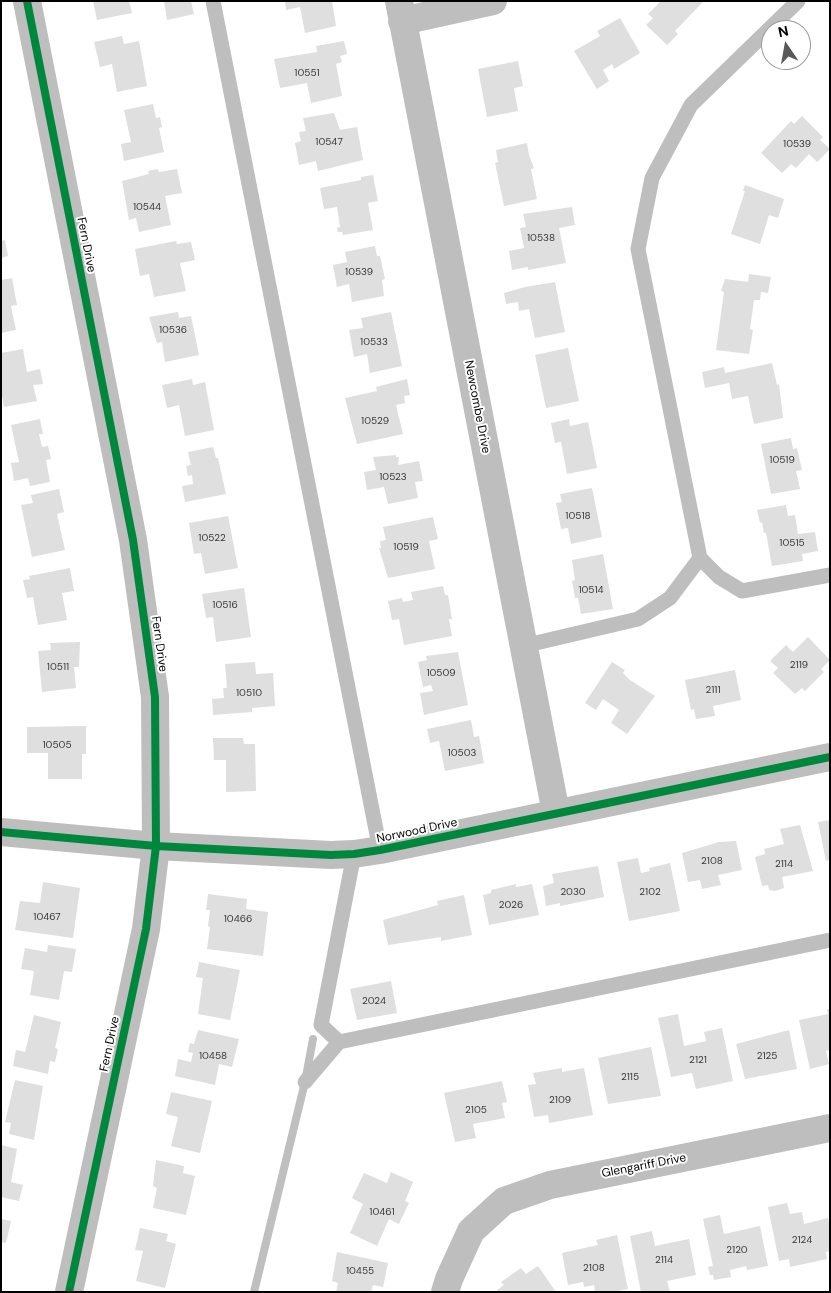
<!DOCTYPE html>
<style>
body{margin:0}
#map{position:relative;width:831px;height:1293px;overflow:hidden;background:#fff;font-family:"DM Sans",sans-serif}
canvas{display:block}
.frame{position:absolute;inset:0;border:2px solid #000;pointer-events:none}
.north{position:absolute;left:761px;top:20px;width:50px;height:50px;box-sizing:border-box;background:#fff;border:1px solid #999;border-radius:50%;rotate:348deg;font-size:14px;font-weight:700;line-height:20px;text-align:center;color:#000}
.north::after{content:'';display:block;margin:auto;width:18px;height:22px;background:#595959;clip-path:polygon(50% 0,100% 100%,50% 72%,0 100%)}
</style>
<div id="map">
<canvas width="831" height="1293"></canvas>
<div class="frame"></div>
<div class="north">N</div>
</div>
<script>
const context = document.querySelector('canvas').getContext('2d');
context.lineJoin = 'round';
function strokePath(path, color, width, dash) { context.strokeStyle = color; context.lineWidth = width; context.lineCap = dash ? 'butt' : 'round'; context.setLineDash(dash || []); context.stroke(path); }
function paint(path, color) { context.fillStyle = color; context.fill(path, 'evenodd'); }
function write(font, color, halo, rows, align = 'center') {
  context.font = font + ' "DM Sans",sans-serif'; context.lineWidth = 4; context.setLineDash([]); context.textBaseline = 'middle'; context.strokeStyle = halo; context.fillStyle = color; for (const [text, x, y, turn = 0] of rows) {
    context.save(); context.translate(x, y); context.rotate((+turn || 0) * Math.PI / 180); context.textAlign = isNaN(turn) ? turn : align; if (halo) context.strokeText(text, 0, 0); context.fillText(text, 0, 0); context.restore();
  }
}
strokePath(new Path2D(`
 M254,1292L305,1082L313,1039`), '#bfbfbf', 8);
paint(new Path2D(`
 M93,1H129L132,13L97,20Z
 M164,1H191L194,14L167,20Z
 M285,1H332L336,26L305,33L300,7L286,10Z
 M661,1L703,2L675,31L678,34L667,45L646,25L653,18L648,14Z
 M620,18L640,53L614,69L612,64L603,70L609,81L597,89L574,51L600,36L597,31Z
 M122,36L124,44L139,41L147,86L117,92L112,64L100,67L94,42Z
 M344,41L347,54L340,56L342,62L336,64L342,96L311,103L307,83L280,88L274,59L317,52L316,46Z
 M518,61L523,86L514,88L518,111L487,117L478,69Z
 M153,104L156,118L160,117L162,127L159,128L164,152L124,161L121,144L131,142L124,110Z
 M334,113L340,130L357,127L363,160L318,171L316,161L299,165L295,143L301,141L299,132L306,131L303,118Z
 M802,116L823,137L820,140L830,149L817,162L809,154L796,168L791,164L782,173L761,153L791,121L794,124Z
 M527,143L529,155L534,168L531,169L537,199L504,206L495,163L498,162L496,150Z
 M158,169L159,172L177,169L182,193L165,196L171,225L139,232L136,218L129,220L122,181L149,174L148,171Z
 M373,175L378,201L368,203L373,230L343,235L342,232H338L337,228L340,227L337,207L324,209L320,188L361,180V177Z
 M745,185L784,199L778,218L769,215L760,244L731,234L745,191H743Z
 M572,207L575,225L559,228L566,263L528,270V267L512,270L509,251L524,248L520,228L526,227L523,214Z
 M5,240L8,256L1,258V241Z
 M176,241L177,244L191,242L195,260L180,263L186,291L154,297L149,274L140,276L135,249Z
 M375,246L377,256H380L385,279L382,280L384,296L352,302L349,284L337,287L333,265L347,262L345,252Z
 M749,274L771,277L768,293L761,292L760,300H754L750,329L753,330L749,354L716,350L724,292L721,291L725,279L748,282Z
 M12,278L17,305L11,306L16,330L1,333V280Z
 M555,282L565,332L535,338L529,309L519,311L518,302L506,304L504,293L525,287Z
 M178,312L179,318L191,316L199,355L165,362L162,342L157,343L149,317Z
 M391,312L402,366L370,373L367,354L354,357L349,330L363,328L361,318Z
 M568,348L579,401L546,408L535,355Z
 M23,349L27,372L40,369L43,384L33,385L37,401L4,407L1,390V353Z
 M772,363L777,385L779,384L783,418L754,424L748,396L732,399L729,383L705,388L702,372L724,367L725,373Z
 M192,379L193,385L205,382L214,430L185,436L179,405L167,408L162,385Z
 M407,379L410,395L404,396L405,403L396,405L403,434L357,444L345,398L377,391L376,387Z
 M40,419L43,434H39L42,447L48,446L51,459L46,460L50,482L30,486L28,478L14,481L11,463L19,462L11,425Z
 M569,419L570,426L588,422L597,468L567,474L561,442L555,443L551,423Z
 M791,438L793,449L797,448L802,470L796,471L800,489L771,494L761,444Z
 M213,447L216,458H218L226,494L185,502L182,486L193,484L192,475L188,476L186,466L191,465L188,452Z
 M396,455V457H399L398,465L419,461L423,481L415,482L418,498L388,504L384,487L367,490L364,472L376,470L373,457Z
 M592,488L602,537L571,544L568,528L561,529L556,503L562,502L560,494Z
 M59,489L64,512L57,514L65,550L32,557L21,505L33,503L31,495Z
 M786,505L788,516L795,515L798,534L815,532L818,551L802,554L803,561L772,566L766,533H764L762,522L760,523L757,510Z
 M228,516L238,568L205,574L201,553L194,554L189,523Z
 M433,517L438,539L429,541L435,569L388,578L379,548H381L380,541L386,540L383,527Z
 M603,554L613,609L581,614L578,598H575L572,581L575,580L572,560Z
 M70,568L74,591L62,593L67,620L38,625L33,597L27,598L23,580L30,579L29,576Z
 M443,586L445,595H448L452,619H449L452,636L404,645L399,619L392,620L388,601L402,598L403,602L413,600L411,592Z
 M244,588L251,637L216,642L213,617L206,618L202,594Z
 M808,637L830,660L821,669L824,672L805,691L802,688L795,694L773,673L778,668L770,661L786,645L793,652Z
 M80,642L79,667H74L76,688L42,692L38,651L51,650L50,643Z
 M458,652L468,705L424,715L420,693L433,691L431,685L423,687L418,662L427,660L426,656Z
 M255,662L256,674L273,673L275,706L252,708V712L213,715L212,699L224,698L223,688H227L225,664Z
 M612,662L625,670L623,673L630,680L655,696L627,734L611,723L619,710L603,699L596,710L585,703Z
 M735,670L741,700L713,706L715,716L696,719L694,709L691,710L685,680Z
 M471,720L474,737L479,736L484,763L445,771L439,741L430,743L427,729Z
 M86,726V754H82V779H48V753H27V727Z
 M213,738H243L244,744H255L256,791L226,792V760H214Z
 M830,820V860L826,861L818,822Z
 M800,825L813,871L782,877L784,888L775,891L769,890L768,885L762,886L755,857L765,854L764,849L784,844L780,829Z
 M736,841L742,870L718,875L721,885L702,889L700,880L688,882L682,853L719,842Z
 M638,858L641,873L650,871L649,868L670,863L680,911L629,921L617,862Z
 M598,866L604,897L560,906V903L546,906L543,886L554,883L552,874Z
 M43,882L80,888L73,938L15,930L20,901L40,903Z
 M516,884V887L532,884L539,915L489,925L483,895L491,893V890Z
 M208,894L247,899L246,909L268,912L263,956L207,949L210,927L208,926L210,910H206Z
 M464,895L472,935L441,941V937L388,945L383,920L438,905L437,901Z
 M48,945L76,949L72,972L64,971L59,1000L30,995L34,971L21,969L25,948L47,952Z
 M199,962L240,970L230,1020L198,1014L203,978L196,977Z
 M391,981L397,1013L357,1020L350,989Z
 M827,1009H830V1050L826,1051L829,1064L810,1069L799,1020L828,1014Z
 M678,1014L684,1046L706,1041L704,1032L722,1028L733,1081L696,1089L692,1073L671,1077L658,1018Z
 M34,1015L61,1022L55,1048L58,1049L55,1062L50,1061L48,1074L13,1066L16,1050L25,1052Z
 M198,1030L239,1039L232,1067L219,1064L215,1085L175,1076L178,1059L191,1062L193,1053L188,1052L190,1043L194,1044Z
 M789,1030L797,1069L745,1079L736,1044Z
 M651,1047L661,1096L608,1104L598,1058Z
 M562,1068V1072L584,1068L593,1115L549,1123L548,1115L534,1117L528,1085L536,1084L533,1073Z
 M15,1080L43,1086L34,1140L9,1134L11,1123L5,1122Z
 M502,1081L507,1102L502,1103L505,1118L473,1124L476,1138L455,1142L444,1093Z
 M171,1092L212,1101L200,1153L171,1146L178,1117L166,1114Z
 M1,1145L17,1149L11,1182L23,1185L19,1201L1,1197Z
 M156,1160L184,1166L183,1173L195,1176L186,1215L153,1208L157,1188L153,1186Z
 M391,1172L413,1182L405,1201L409,1203L399,1224L389,1219L377,1246L350,1233L363,1204L352,1198L364,1173L387,1183Z
 M787,1203L790,1214L802,1212L804,1224L828,1218L830,1228V1251L826,1252L827,1259L790,1267L789,1259L779,1261L768,1207Z
 M720,1215L724,1234L760,1226L768,1266L747,1270L746,1266L730,1270L731,1277L714,1280L713,1275H710L708,1267L713,1266L703,1219Z
 M1,1219L11,1221L6,1243L1,1242Z
 M140,1228L168,1234L166,1241L176,1244L165,1288L136,1281L143,1251L135,1250Z
 M652,1231L655,1246L689,1239L696,1275L667,1281L670,1292H641L630,1236Z
 M617,1235L628,1289L613,1292H595L594,1285L584,1287L583,1282L568,1285L562,1253L598,1245L596,1240Z
 M337,1252L388,1263L383,1287L373,1285L371,1292H336L338,1283L332,1281Z
 M538,1266L556,1292H498L497,1290L504,1285L501,1282L521,1268L526,1274Z`), '#dfdfdf');
strokePath(new Path2D(`
 M213,1L380,850
 M798,1L691,105L652,178L638,249L700,558L719,577L742,591L830,575
 M523,646L638,619L670,598L700,558
 M339,1042L321,1025L354,854
 M305,1082L339,1042L830,940`), '#bebebe', 15);
strokePath(new Path2D(`
 M27,1L133,540L155,697L156,846L146,929L69,1292
 M399,1L556,813
 M402,21L493,1
 M1,832L156,846L331,855L354,854L380,850L830,757
 M445,1292L449,1279L471,1231L504,1201L550,1185L830,1128`), '#bebebe', 28);
strokePath(new Path2D(`
 M27,1L133,540L155,697L156,846L146,929L69,1292
 M1,832L156,846L331,855L354,854L380,850L830,757`), '#00873e', 8);
write('10px', '#383838', null, [
 ["10551",307,73],
 ["10547",329,142],
 ["10539",797,144],
 ["10544",147,207],
 ["10538",541,238],
 ["10539",359,272],
 ["10536",173,330],
 ["10533",374,342],
 ["10529",375,421],
 ["10519",782,460],
 ["10523",393,477],
 ["10518",578,516],
 ["10522",212,538],
 ["10515",792,543],
 ["10519",406,547],
 ["10514",591,590],
 ["10516",225,605],
 ["2119",799,665],
 ["10511",58,667],
 ["10509",441,673],
 ["2111",713,690],
 ["10510",249,693],
 ["10505",57,745],
 ["10503",462,753],
 ["2108",712,861],
 ["2114",784,864],
 ["2030",573,892],
 ["2102",650,892],
 ["2026",511,905],
 ["10467",47,917],
 ["10466",238,919],
 ["2024",374,1001],
 ["10458",213,1056],
 ["2125",767,1056],
 ["2121",698,1060],
 ["2115",630,1077],
 ["2109",560,1100],
 ["2105",476,1110],
 ["10461",382,1212],
 ["2124",802,1240],
 ["2120",737,1250],
 ["2114",664,1260],
 ["2108",594,1268],
 ["10455",360,1271]
]);
write('12px', '#000', '#fff', [
 ["Fern Drive",86,245,79],
 ["Newcombe Drive",477,407,79],
 ["Fern Drive",159,644,82],
 ["Norwood Drive",417,831,-12],
 ["Fern Drive",110,1044,-78],
 ["Glengariff Drive",644,1166,-11]
]);
</script>
